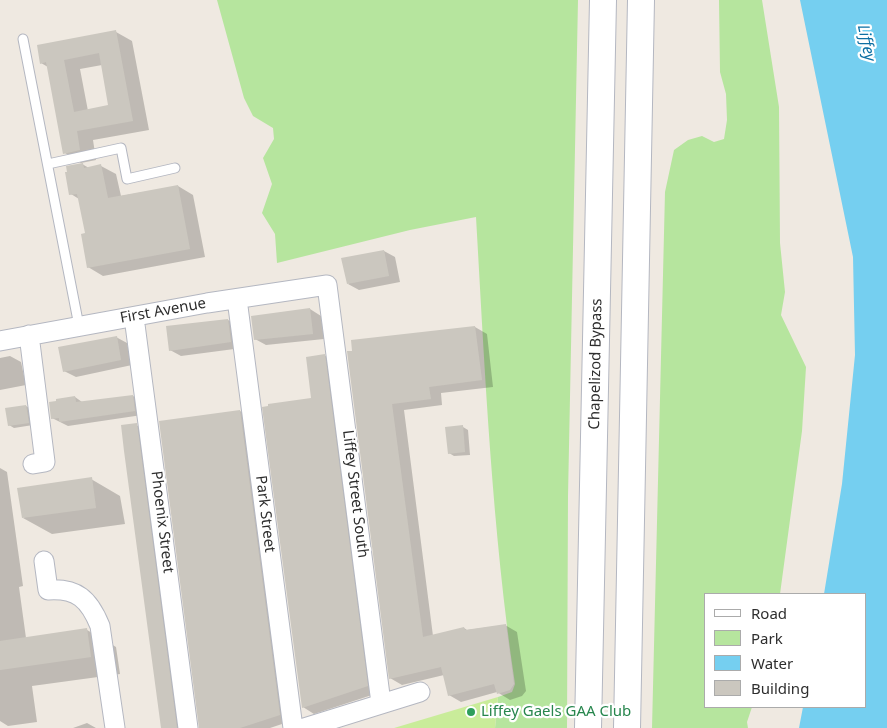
<!DOCTYPE html>
<html>
<head>
<meta charset="utf-8">
<style>
  body { margin:0 }
  #map { position:relative; width:887px; height:728px; overflow:hidden; background:#efe9e1; font-family:"Noto Sans",sans-serif }
  canvas { display:block }
  .legend { position:absolute; left:704px; top:593px; width:162px; height:115px; box-sizing:border-box; background:#fff; border:1px solid #ababab; margin:0; padding:6px 9px; list-style:none; font-size:15px; color:#2e2e2e }
  .legend li { display:flex; align-items:center; gap:10px; height:25px }
  .legend b { width:25px; border:1px solid #ababab }
</style>
</head>
<body>
<div id="map">
<canvas width="887" height="728"></canvas>
<ul class="legend">
<li><b style="height:6px;background:#fff"></b>Road</li>
<li><b style="height:14px;background:#b6e59e"></b>Park</li>
<li><b style="height:14px;background:#75cff0"></b>Water</li>
<li><b style="height:14px;background:#cbc7bf"></b>Building</li>
</ul>
</div>
<script>
const ctx = document.querySelector('canvas').getContext('2d');
ctx.lineJoin = 'round';
function fillPath(path, color) { ctx.fillStyle = color; ctx.fill(path, 'evenodd'); }
function strokePath(path, color, width, dash) { ctx.strokeStyle = color; ctx.lineWidth = width; ctx.lineCap = dash ? 'butt' : 'round'; ctx.setLineDash(dash || []); ctx.stroke(path); }
function write(font, color, halo, rows, align = 'center') {
  ctx.font = font + ' "Noto Sans",sans-serif'; ctx.lineWidth = 4.5; ctx.setLineDash([]); ctx.textBaseline = 'middle'; ctx.strokeStyle = halo; ctx.fillStyle = color; for (const [text, x, y, turn = 0] of rows) {
    ctx.save(); ctx.translate(x, y); ctx.rotate((+turn || 0) * Math.PI / 180); ctx.textAlign = isNaN(turn) ? turn : align; if (halo) ctx.strokeText(text, 0, 0); ctx.fillText(text, 0, 0); ctx.restore();
  }
}
const green = new Path2D(`
  M217,0h361l-10,496 -1,232h-72l3,-31 14,-5 3,-8c-23,-154 -30,-311 -39,-467l-66,13 -133,33 -2,-29 -13,-21 10,-29 -9,-26 11,-19 -1,-11 -20,-12 -9,-18z
  M719,0h43l17,107 1,136 5,49 -4,23 25,52 -4,64 -22,163h-74v113h46l-5,15 1,6h-96l13,-536 9,-42 14,-10 14,-4 12,6 10,-3 3,-19 -1,-26 -6,-22z`);
const pitch = new Path2D(`
  M498,697l-3,31h-101z`);
const water = new Path2D(`
  M800,0h87v728h-88l4,-21h63v-113h-42l18,-110 13,-129 -2,-98z`);
const shadow = new Path2D(`
  M116,32l16,9 17,89 -56,10 3,20 -15,3 -16,-10 -17,-86 -7,-4zM102,65l8,41 -22,5 -8,-42z
  M82,164l7,4 12,-2 15,8 5,22 57,-10 15,9 12,62 -102,19 -15,-9 -1,-33 -8,-35 -8,-5z
  M384,251l11,6 5,25 -41,8 -11,-6z
  M310,309l11,7 3,23 -58,6 -11,-6z
  M228,320l11,6 3,22 -61,8 -11,-6z
  M475,327l12,7 6,53 -52,6 1,12 -38,5 29,226 31,-8 3,2 38,-5 12,7 9,59 -4,5 -12,4 -13,-8 -36,10 -12,-7 -5,-20 -42,10 -12,-7 -42,-326z
  M116,337l11,6 5,22 -56,12 -12,-6z
  M324,355l11,7 43,331 -64,21 -11,-7z
  M10,356l11,6 5,23 -26,5v-32z
  M133,396l7,4 2,15 -74,11 -16,-8 23,-21 7,5z
  M26,406l5,3 2,16 -19,3 -5,-3 -3,-16z
  M240,411l11,7 40,303 -21,7h-70z
  M136,425l11,6 39,297h-24z
  M463,427l5,3 2,25 -16,1 -5,-3z
  M0,468l7,4 16,114 -4,1 7,51 61,-8 29,17 4,27 -88,12 5,36 -29,4 -8,-5z
  M91,479l29,17 5,28 -73,10 -29,-16z
  M87,723l9,5h-23z`);
const building = new Path2D(`
  M116,30l17,91 -56,10 3,19 -17,4 -17,-92 -6,2 -3,-19zM99,53l9,52 -34,7 -10,-52z
  M83,163l1,5 17,-4 7,34 70,-13 12,64 -103,19 -6,-34 4,-1 -8,-39 -8,1 -4,-23h2l-1,-6z
  M384,250l5,26 -42,8 -6,-26z
  M310,308l3,26 -59,6 -3,-24z
  M228,319l3,23 -62,9 -3,-25z
  M475,326l7,54 -53,7 2,12 -39,5 31,233 41,-10 1,3 41,-6 8,60 -4,6 -13,4 -3,-10 -46,12 -7,-29 -52,12 -42,-328h5l-1,-11z
  M117,336l4,24 -58,12 -5,-25z
  M325,354l43,332 -66,22 -40,-301 6,-1v-2l43,-6 -5,-41z
  M133,395l2,16 -76,11v-4l-8,1 -2,-17 7,-1v-2l19,-3 1,6z
  M26,405l3,18 -21,3 -3,-18z
  M240,410l40,305 -40,13h-41l-40,-307z
  M137,423l40,305h-16l-37,-277 -3,-26z
  M463,425l2,27 -17,2 -3,-27z
  M92,477l4,31 -74,10 -5,-30z
  M87,628l4,29 -91,13v-29z`);
const lane = new Path2D(`
  M23,39l56,287
  M48,164l73,-16 6,31 48,-11`);
const street = new Path2D(`
  M237,299l56,429
  M134,317l54,411
  M29,335l16,127 -12,2
  M0,341l207,-38 120,-18 54,418
  M44,561l4,29c29,-2 41,9 52,36l15,102
  M304,728l116,-36`);
const secondary = new Path2D(`
  M588,728l15,-728
  M627,728l14,-728`);
const markers = [
  [471,712,5,"#2e9e5b"]
];
const streetNames = [
  ["First Avenue",163,311,-10],
  ["Chapelizod Bypass",596,364,-89],
  ["Liffey Street South",355,494,83],
  ["Park Street",265,514,83],
  ["Phoenix Street",162,522,83]
];
const leisureNames = [
  ["Liffey Gaels GAA Club",481,712]
];
const waterNames = [
  ["Liffey",866,43,78]
];
fillPath(green, '#b6e59e');
fillPath(pitch, '#c9ec9a');
fillPath(water, '#75cff0');
fillPath(shadow, '#0003');
fillPath(building, '#cbc7bf');
strokePath(lane, '#b4b7c1', 11);
strokePath(street, '#b4b7c1', 21);
strokePath(secondary, '#b4b7c1', 28);
strokePath(lane, '#fff', 9);
strokePath(street, '#fff', 19);
strokePath(secondary, '#fff', 26);
for (const [x, y, r, color] of markers) { const dot = new Path2D(); dot.arc(x, y, r, 0, 2 * Math.PI); ctx.fillStyle = color; ctx.fill(dot); strokePath(dot, '#fff', 2); }
write('15px', '#2e2e2e', '#fff', streetNames);
write('15px', '#27864d', '#fff', leisureNames, 'left');
write('italic 16px', '#0d6fa3', '#fff', waterNames);
</script>
</body>
</html>
